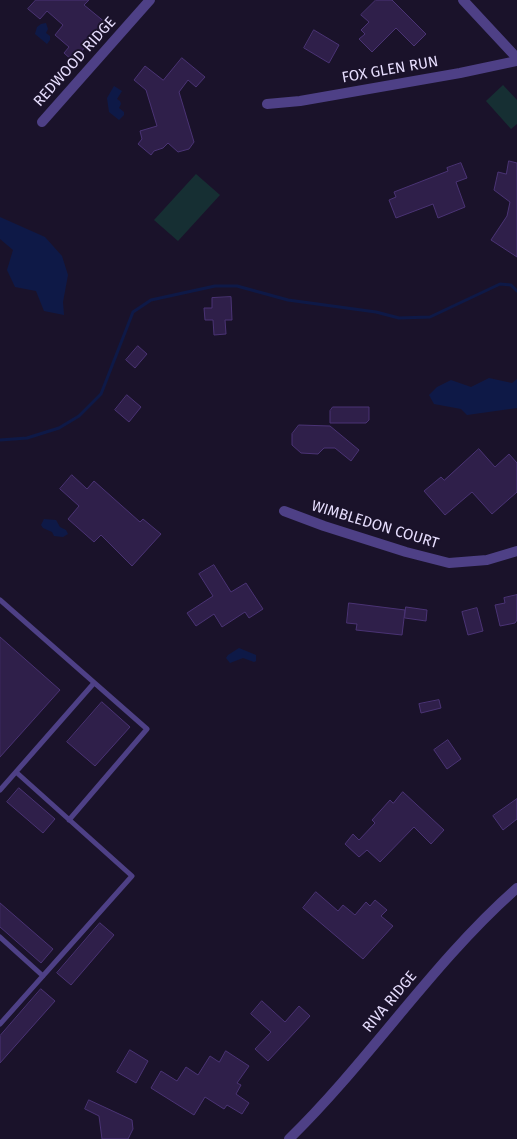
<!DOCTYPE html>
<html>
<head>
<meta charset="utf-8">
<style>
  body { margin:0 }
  canvas { display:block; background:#1a122a }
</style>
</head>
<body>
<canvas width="517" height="1139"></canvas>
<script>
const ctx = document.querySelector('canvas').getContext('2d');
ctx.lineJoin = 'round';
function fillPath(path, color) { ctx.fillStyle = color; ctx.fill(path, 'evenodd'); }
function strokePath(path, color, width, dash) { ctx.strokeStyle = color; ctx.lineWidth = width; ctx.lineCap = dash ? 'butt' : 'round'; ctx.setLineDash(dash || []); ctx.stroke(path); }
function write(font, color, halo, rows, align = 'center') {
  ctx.font = font + ' "Fira Sans",sans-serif'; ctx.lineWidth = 4; ctx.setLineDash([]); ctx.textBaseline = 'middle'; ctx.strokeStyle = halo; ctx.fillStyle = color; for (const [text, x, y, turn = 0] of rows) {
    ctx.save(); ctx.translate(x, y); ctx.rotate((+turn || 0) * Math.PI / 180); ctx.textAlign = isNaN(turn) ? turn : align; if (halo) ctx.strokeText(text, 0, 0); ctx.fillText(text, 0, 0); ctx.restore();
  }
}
const green = new Path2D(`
  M503,85l14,15v24l-6,5 -25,-28z
  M196,174l24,21 -42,46 -24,-21z`);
const water = new Path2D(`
  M46,23l2,6 -2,4 4,3v4l-3,4 -12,-10 2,-7 4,-3z
  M114,86l8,5 -5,8 3,2 1,3 -2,4 5,4v3l-5,5 -10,-8 -2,-14z
  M0,217l45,20 17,19 6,19 -5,27 1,13 -20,-4 -8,-20 -21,-4 -8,-17 6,-20 -13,-11z
  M489,378l23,5 5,-4v29l-50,7 -6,-6 -27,-5 -5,-9 8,-8 14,-7 20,7z
  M44,519l12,1 4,7 6,3 2,4 -5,3 -9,-1 -2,-4 -9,-4 -2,-3z
  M239,648l17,7v6l-2,1 -11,-4 -13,5 -4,-5 2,-3z`);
const stream = new Path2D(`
  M0,440l27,-2 32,-10 20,-12 22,-22 32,-82 18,-12 64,-14h22l51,14 88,12 23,6 31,-1 70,-33 11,1 6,6`);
const building = new Path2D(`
  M36,0h53l-5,5 22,18 -33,38 -9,-8 5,-6 -14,-12 8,-10 -16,-14 -7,8 -12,-10z
  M376,0h16l34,34 -12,12 -18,-18 -24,24 -13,-13 6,-5 -4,-4 8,-8 -8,-7z
  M314,30l25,15 -10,18 -25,-15z
  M182,58l23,19 -9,10 -8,-7 -9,12 15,50 -5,7 -11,3 -10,-9 -5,5 -9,3 -3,4 -13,-11 4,-5 -2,-8 17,-5 -11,-36 -12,-10 11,-14 18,14z
  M509,161l8,2v94l-26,-17 16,-24 3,-14 -16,-12 4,-18 8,2z
  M461,163l6,15 -11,4 9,25 -27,11 -5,-14 -37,14 -7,-18 7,-3 -2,-5 54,-21 -1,-3z
  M231,297l1,23h-7l1,14 -12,1 -1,-15h-8l-1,-12h8v-10z
  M138,346l9,8 -12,14 -9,-8z
  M127,395l14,12 -12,15 -14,-12z
  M333,407h36v13l-3,3h-36v-12z
  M299,425l31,1 29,24 -8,11 -16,-13h-11l-6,6 -17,-1 -9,-8v-11z
  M479,449l16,18 14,-13 8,9v29l-25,22 -20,-22 -27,23 -21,-24 17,-14 3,3z
  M72,475l15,14 7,-8 46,41 3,-3 18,15 -29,32 -31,-31 -7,7 -26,-23 11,-13 -19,-17z
  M214,565l17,27 15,-9 17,26 -14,9 -4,-6 -23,15 -8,-13 -18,12 -9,-13 26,-17 -14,-22z
  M517,595v25l-2,3 -15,3 -5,-21 10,-2 -1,-5z
  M349,603l56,7 -3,25 -46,-5 1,-6 -10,-1z
  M406,607l21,3 -1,11 -21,-3z
  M477,608l6,23 -15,4 -6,-23z
  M0,637l60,53 -60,67z
  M439,700l2,8 -20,5 -2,-9z
  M102,702l28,25 -35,39 -28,-24z
  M448,740l13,19 -14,10 -13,-19z
  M19,788l36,31 -12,14 -36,-31z
  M403,792l41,38 -13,14 -17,-17 -34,35 -13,-12 -8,7 -14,-13 8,-10 6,6 16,-17 -3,-3 18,-20 3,3z
  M517,799v20l-14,11 -10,-14z
  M316,892l22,19 5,-6 12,10 11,-13 4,4 5,-6 12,10 -6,6 12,10 -30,33 -60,-51z
  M0,903l53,46 -12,14 -41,-36z
  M100,923l14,12 -43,50 -14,-12z
  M41,989l14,12 -55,62v-27z
  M262,1001l23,21 14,-16 11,10 -42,45 -13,-12 16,-17 -20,-18z
  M130,1050l18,11 -12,22 -19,-11z
  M226,1051l23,15 -12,17 4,2 -5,9 13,9 -7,11 -15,-9 -3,4 -19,-12 -11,18 -43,-27 10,-17 16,10 9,-14 12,8 12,-19 9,6z
  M89,1100l43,20 1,9 -5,10h-26l-3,-23 -14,-7z`);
const lane = new Path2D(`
  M0,600l147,129 -78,91
  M0,790l94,-107
  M0,937l43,39
  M0,1024l132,-148 -116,-104`);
const street = new Path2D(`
  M463,0l54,58
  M267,104l33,-3 160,-28 57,-12
  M42,122l108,-122
  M284,511l40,15 82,26 43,11 38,-3 30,-9
  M289,1139c81,-79 143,-176 228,-251`);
const streetNames = [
  ["REDWOOD RIDGE",75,62,-48],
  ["FOX GLEN RUN",390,70,-10],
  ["WIMBLEDON COURT",375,525,17],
  ["RIVA RIDGE",390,1002,-50]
];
fillPath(green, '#162f33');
fillPath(water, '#0e1947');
strokePath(stream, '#0e1947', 3);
fillPath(building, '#2f1f4a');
strokePath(building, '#4a3374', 1);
strokePath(lane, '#4e4086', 5);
strokePath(street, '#4e4086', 10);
write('15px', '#e6ddfd', '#1a122a', streetNames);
</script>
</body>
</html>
